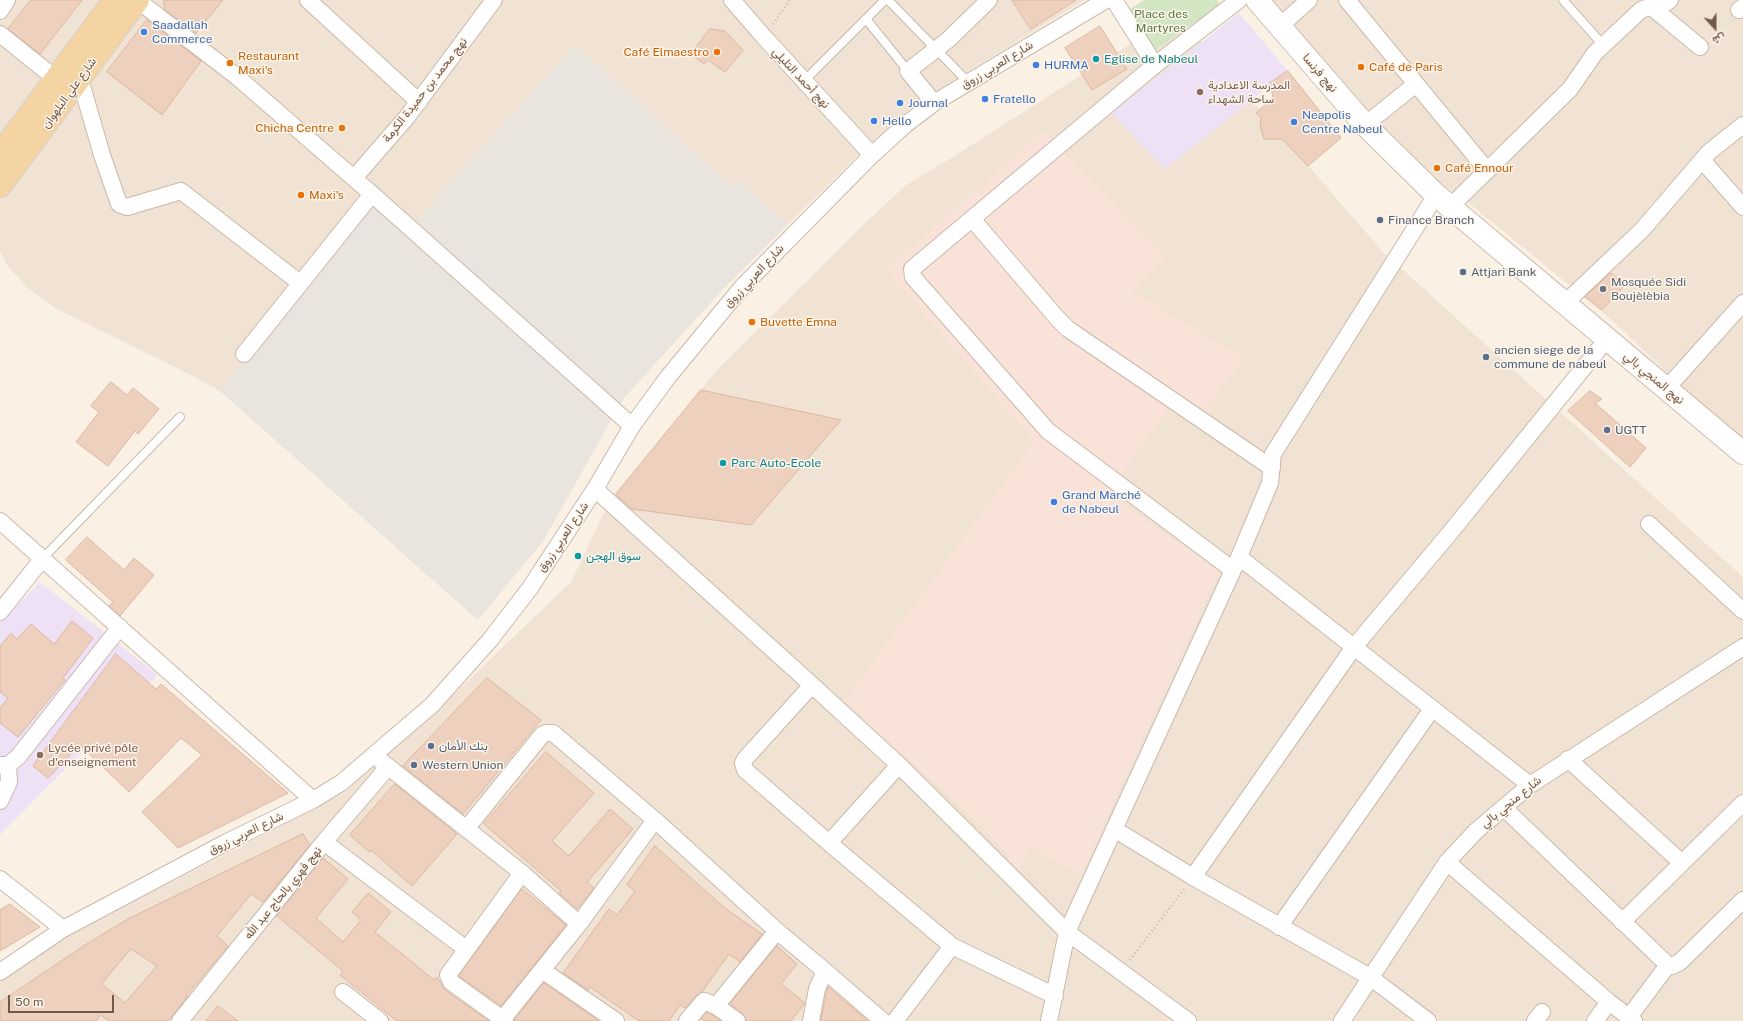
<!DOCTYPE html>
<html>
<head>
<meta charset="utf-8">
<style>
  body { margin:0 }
  #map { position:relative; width:1743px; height:1021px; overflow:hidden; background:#faf1e4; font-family:"Public Sans",Vazirmatn,sans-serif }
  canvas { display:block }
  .north { position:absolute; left:1695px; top:8px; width:40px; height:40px; -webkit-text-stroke:3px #fdf5ea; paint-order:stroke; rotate:159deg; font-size:11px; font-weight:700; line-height:16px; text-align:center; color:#70594c }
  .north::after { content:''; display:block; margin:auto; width:14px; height:18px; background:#70594c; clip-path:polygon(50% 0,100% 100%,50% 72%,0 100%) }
  .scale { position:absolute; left:8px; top:995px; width:106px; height:18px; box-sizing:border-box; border:2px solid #70594c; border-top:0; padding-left:5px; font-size:12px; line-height:14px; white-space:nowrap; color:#70594c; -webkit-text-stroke:3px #fdf5ea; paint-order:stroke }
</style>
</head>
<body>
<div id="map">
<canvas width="1743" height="1021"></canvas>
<div class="north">ش</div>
<div class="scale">50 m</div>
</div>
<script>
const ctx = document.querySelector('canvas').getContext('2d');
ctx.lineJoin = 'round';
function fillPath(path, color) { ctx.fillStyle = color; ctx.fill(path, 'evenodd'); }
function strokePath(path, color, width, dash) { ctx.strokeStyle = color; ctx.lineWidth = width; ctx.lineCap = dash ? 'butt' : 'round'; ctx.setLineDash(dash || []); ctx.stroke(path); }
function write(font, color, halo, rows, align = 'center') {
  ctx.font = font + ' "Public Sans",Vazirmatn,sans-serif'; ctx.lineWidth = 3; ctx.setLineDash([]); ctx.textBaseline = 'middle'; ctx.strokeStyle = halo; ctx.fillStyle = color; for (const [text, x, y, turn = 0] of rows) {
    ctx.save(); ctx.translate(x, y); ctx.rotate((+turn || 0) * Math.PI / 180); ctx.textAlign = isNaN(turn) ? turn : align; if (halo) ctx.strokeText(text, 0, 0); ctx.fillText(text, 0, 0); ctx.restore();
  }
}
const residential = new Path2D(`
  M0,0h1085l-170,104 -58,52 -135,134 -99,109 -80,142 -65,79 -258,-229 -23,-13 -142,-70 -26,-19 -20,-21 -9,-17z
  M1240,0h503v440l-34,-27 -97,-93 -147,-120 -46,-31z
  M1177,14l205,237 361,326v444h-1743v-40l50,-36 294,-152 115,-104 112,-107 40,-84 106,-128 144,-143 45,-42 50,-30z`);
const commercial = new Path2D(`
  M1043,131l123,126 -35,34 114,67 -52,67 -24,-17 -61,86 111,77 -139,305 -49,-29 -13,22 -34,-42 -140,-126 190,-260 -149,-171z`);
const industrial = new Path2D(`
  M575,45l156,141 11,-2 45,40 -65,66 -99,109 -80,142 -65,79 -258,-229 163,-198 33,28z`);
const education = new Path2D(`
  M1239,13l49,58 -123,98 -54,-56z
  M40,582l118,93 -158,160v-213z`);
const green = new Path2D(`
  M1144,0h73l3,5 -65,45 -27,-40z`);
const building = new Path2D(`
  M31,0h51l-42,54 -32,-25z
  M164,0h59l-27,33 -31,-23z
  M1012,0h64l-45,29z
  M147,20l54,41 -39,54 -55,-43z
  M1100,26l27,43 -35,21 -27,-42z
  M710,29l15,2 18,19 -18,22 -17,-12 -4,4 -13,-10z
  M1288,71l53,67 -33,28 -26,-27h-18l-4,-13 1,-9 -5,-4 17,-16 -3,-14z
  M1611,273l14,12 -23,25 -17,-13z
  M111,382l16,13 6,-7 26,21 -21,25 -3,-3 -27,35 -32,-24 23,-30 -8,-6z
  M701,390l140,30 -90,105 -119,-16 -16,-14z
  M1590,391l12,8 -7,4 51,45 -16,19 -62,-56z
  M87,537l37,33 10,-12 20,17 -34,41 -11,-10 4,-4 -47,-42z
  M72,621l21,17 -30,40 2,2 -47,57 -18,-14v-15l8,-10 -8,-6v-46l11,-13 6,6 14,-15 23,20z
  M116,654l40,35 5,-5 127,109 -110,55 -36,-36 60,-57 -21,-17 -52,54 -49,-47 -32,33 -15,-12z
  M487,678l54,42 -78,94 -60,-48z
  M546,752l48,41 -42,48 17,15 41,-47 23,20 -46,53 7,6 -17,21 -18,-16 2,-2 -77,-67z
  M395,784l62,50 -45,52 -41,-36 -2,2 -19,-17z
  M303,834l7,11 -47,57 -12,-8 -34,42 11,10 -42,50 1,1 -19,24h-60l-7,-6 -5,6h-96v-19l85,-57 43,-26zM131,949l26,17 -32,37 -23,-19z
  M655,846l71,63 36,25 -22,28 -11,-8 -27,38 -5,3 -12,13 -5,-3 -11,16h-30l-49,-34 -2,3 -25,-17 46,-64 8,6 18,-24 -8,-6z
  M323,858l25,21 -32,39 27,24 18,-22 -9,-8 16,-19 23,19 -16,20 59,48 3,-3 8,13 44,31h-92l-57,-46 3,-4 -66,-55z
  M522,889l44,36 -65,81 -42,-30z
  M10,904l30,23 -40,24v-41z
  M777,946l20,18 -16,20 24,19 -14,18h-45l-3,-7 -13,-10z
  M544,983l55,38h-85z
  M828,987l40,34h-47z
  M218,1006l20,15h-32z
  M707,1012l4,2 10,7h-17l-3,-2z`);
const path = new Path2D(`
  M773,24l17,-24
  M1130,960l55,-72`);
const lane = new Path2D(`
  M888,0l81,83
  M1563,0l40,45
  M866,19l42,52
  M804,81l81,-81
  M43,558l137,-141`);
const street = new Path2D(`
  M137,0l99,76 136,118 260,232
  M308,0l111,102
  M732,0l32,37 108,118
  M1114,0l41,65
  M1347,0l139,169
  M1654,9l46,38
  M1739,10l4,-3
  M0,11l7,-11
  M1280,26l29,-26
  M0,34l56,45
  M80,79l22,76 17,49 8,3 54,-16 119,92
  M934,103l-26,-32 40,-31 41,-40
  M1365,125l51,-41
  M1702,160l41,47
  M354,178l53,-61 87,-117
  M1450,207l120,-118 25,-36 46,-43 5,-2h12l12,-8
  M973,220l84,98 11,11 204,139
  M1564,304l78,-74 67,-78 34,-27
  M244,354l128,-160
  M1667,388l76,-85
  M595,489l217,196 87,80 168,167 121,89
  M0,521l313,279
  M1649,524l94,87
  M1239,557l291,228
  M1233,570l-185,-139 -135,-154 -1,-8 243,-204 84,-65
  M0,612l43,-54
  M812,685l-67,74 -2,4 2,7 84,73 123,103 103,50
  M1568,759l114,104
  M381,761l141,112 57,51
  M0,765h8l10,-8 102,-130
  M0,801l9,-19 -1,-17
  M1504,808l164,157 4,1 8,-4 63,-62
  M466,829l76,-94 4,-2h7l102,87 122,111 48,40 -8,18 -6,32
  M1114,829l79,48 177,100 58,44
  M324,842l142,107
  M829,843l70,-78
  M1447,862l162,140 25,19
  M1193,877l161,-230 95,-113 158,-195
  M0,879l63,50
  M1622,922l121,-119
  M1279,927l153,-218
  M542,970l74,51
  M825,971l58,50
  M0,972l63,-43 162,-86 88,-43 28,-17 91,-78 58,-65 40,-52 65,-99 37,-63 36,-49 75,-91 129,-131 33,-30 29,-22 172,-103
  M343,992l37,29
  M716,1006l61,-75
  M1629,1017l39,-52
  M180,1021l144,-179 64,-75
  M501,1021l78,-97 76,-104
  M505,1021l-54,-39 -3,-7 74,-102
  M687,1021l17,-20 12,5 21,15
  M895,1021l57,-75
  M1049,1021l18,-89 172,-375 31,-74 3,-29 163,-259
  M1342,1021l105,-159 29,-31 54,-46 213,-138
  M1535,1021l7,-9
  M1595,1021l14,-19`);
const secondary = new Path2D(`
  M1257,0l108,125 71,70 307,258`);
const primary = new Path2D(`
  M0,154l114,-154
  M0,186l138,-186`);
const markers = [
  [144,32,4,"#3f7fe0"],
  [717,52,4,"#e8710a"],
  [1096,59,4,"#0f9aa8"],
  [230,63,4,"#e8710a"],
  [1036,65,4,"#3f7fe0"],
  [1361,67,4,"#e8710a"],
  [1200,92,4,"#8d6e63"],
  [985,99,4,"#3f7fe0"],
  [900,103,4,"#3f7fe0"],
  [874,121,4,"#3f7fe0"],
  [1294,122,4,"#3f7fe0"],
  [342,128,4,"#e8710a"],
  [1437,168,4,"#e8710a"],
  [301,195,4,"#e8710a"],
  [1380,220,4,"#5c6f8a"],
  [1463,272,4,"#5c6f8a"],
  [1603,289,4,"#6b7280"],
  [752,322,4,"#e8710a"],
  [1486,357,4,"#5c6f8a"],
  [1607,430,4,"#5c6f8a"],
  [723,463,4,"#0f9aa8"],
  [1054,502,4,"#3f7fe0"],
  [578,556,4,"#0f9aa8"],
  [431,746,4,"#5c6f8a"],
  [40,755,4,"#8d6e63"],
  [414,765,4,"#5c6f8a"]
];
const parkNames = [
  ["Place des",1161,14],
  ["Martyres",1161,28]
];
const shopNames = [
  ["Saadallah",152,25],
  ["Commerce",152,39],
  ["HURMA",1044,65],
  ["Fratello",993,99],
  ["Journal",908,103],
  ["Neapolis",1302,115],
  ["Centre Nabeul",1302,129],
  ["Hello",882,121],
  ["Grand Marché",1062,495],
  ["de Nabeul",1062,509]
];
const foodNames = [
  ["Café Elmaestro",709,52,"right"],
  ["Restaurant",238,56],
  ["Maxi's",238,70],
  ["Café de Paris",1369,67],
  ["Chicha Centre",334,128,"right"],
  ["Café Ennour",1445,168],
  ["Maxi's",309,195],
  ["Buvette Emna",760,322]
];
const cultureNames = [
  ["Eglise de Nabeul",1104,59],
  ["Parc Auto-Ecole",731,463],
  ["سوق الهجن",586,556]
];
const streetNames = [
  ["شارع العربي زروق",997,65,-31],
  ["نهج فرنسا",1320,73,49],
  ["نهج أحمد التليلي",801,78,47],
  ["نهج محمد بن حميدة الكرمة",425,90,-52],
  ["شارع علي البلهوان",69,93,-54],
  ["شارع العربي زروق",754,276,-47],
  ["نهج المنجي بالي",1654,378,40],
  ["شارع العربي زروق",563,537,-56],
  ["شارع منجي بالي",1511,802,-39],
  ["شارع العربي زروق",246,833,-26],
  ["نهج فهري بالحاج عبد الله",283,893,-51]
];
const educationNames = [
  ["المدرسة الاعدادية",1208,85],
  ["ساحة الشهداء",1208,99],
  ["Lycée privé pôle",48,748],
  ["d'enseignement",48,762]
];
const serviceNames = [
  ["Finance Branch",1388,220],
  ["Attjari Bank",1471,272],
  ["ancien siege de la",1494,350],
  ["commune de nabeul",1494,364],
  ["UGTT",1615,430],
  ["بنك الأمان",439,746],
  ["Western Union",422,765]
];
const worshipNames = [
  ["Mosquée Sidi",1611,282],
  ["Boujèlèbia",1611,296]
];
fillPath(residential, '#f1e3d3');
fillPath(commercial, '#f9e2d8');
fillPath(industrial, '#eae4de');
fillPath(education, '#eee1f6');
fillPath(green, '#d2e6c4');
fillPath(building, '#edd0be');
strokePath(building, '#deb7a0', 1);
strokePath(lane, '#cab9ab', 10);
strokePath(street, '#cab9ab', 18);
strokePath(secondary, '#cfbbac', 24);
strokePath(primary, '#d7d1cd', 24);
strokePath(path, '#d1b4a1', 2.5, [1, 3]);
strokePath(lane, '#fff', 8);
strokePath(street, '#fff', 16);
strokePath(secondary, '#fff', 22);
strokePath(primary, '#f3d4a2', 22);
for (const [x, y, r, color] of markers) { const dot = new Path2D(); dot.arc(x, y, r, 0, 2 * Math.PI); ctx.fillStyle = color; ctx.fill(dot); strokePath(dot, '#fdf5ea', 1.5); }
write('12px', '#577a48', '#fdf5ea', parkNames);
write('12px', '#366cbe', '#fdf5ea', shopNames, 'left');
write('12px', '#c56008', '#fdf5ea', foodNames, 'left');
write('12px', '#0d838f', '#fdf5ea', cultureNames, 'left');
write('12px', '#70594c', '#fdf5ea', streetNames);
write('12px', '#785e54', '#fdf5ea', educationNames, 'left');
write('12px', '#4e5e75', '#fdf5ea', serviceNames, 'left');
write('12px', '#5b616d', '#fdf5ea', worshipNames, 'left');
</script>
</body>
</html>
